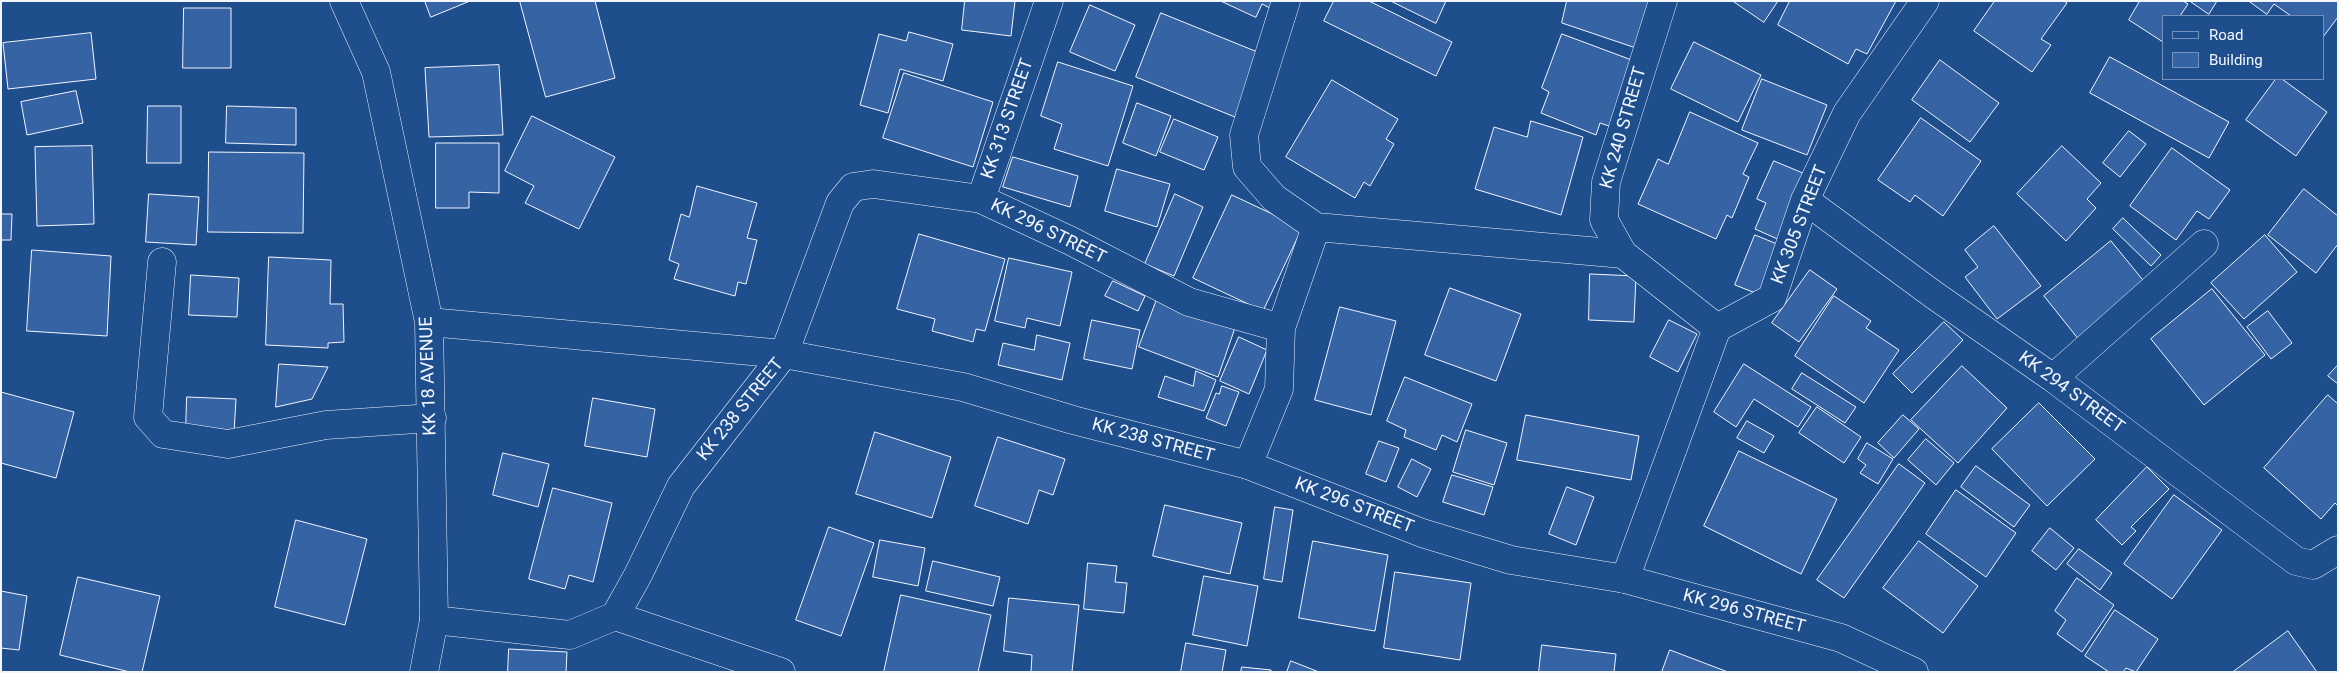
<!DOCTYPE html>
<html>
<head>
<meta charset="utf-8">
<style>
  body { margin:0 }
  #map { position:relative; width:2339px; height:673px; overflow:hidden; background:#1f4e8c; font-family:Roboto,sans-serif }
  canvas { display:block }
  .frame { position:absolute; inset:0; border:2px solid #f2f6ff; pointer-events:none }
  .legend { position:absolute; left:2162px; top:15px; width:162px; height:65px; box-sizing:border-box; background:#1f4e8c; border:1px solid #7391ba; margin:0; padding:6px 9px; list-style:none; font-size:15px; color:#f2f6ff }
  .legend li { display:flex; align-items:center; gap:10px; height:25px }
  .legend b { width:25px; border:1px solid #7391ba }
</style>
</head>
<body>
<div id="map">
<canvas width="2339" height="673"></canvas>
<div class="frame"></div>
<ul class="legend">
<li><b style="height:6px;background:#1f4e8c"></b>Road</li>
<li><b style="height:14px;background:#3563a3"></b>Building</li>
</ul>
</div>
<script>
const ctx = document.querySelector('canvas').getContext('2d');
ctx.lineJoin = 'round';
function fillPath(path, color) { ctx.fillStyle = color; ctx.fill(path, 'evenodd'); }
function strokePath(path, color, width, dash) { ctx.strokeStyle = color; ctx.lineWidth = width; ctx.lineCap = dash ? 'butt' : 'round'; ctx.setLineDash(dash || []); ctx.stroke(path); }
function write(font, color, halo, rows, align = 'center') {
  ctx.font = font + ' Roboto,sans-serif'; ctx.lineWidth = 4; ctx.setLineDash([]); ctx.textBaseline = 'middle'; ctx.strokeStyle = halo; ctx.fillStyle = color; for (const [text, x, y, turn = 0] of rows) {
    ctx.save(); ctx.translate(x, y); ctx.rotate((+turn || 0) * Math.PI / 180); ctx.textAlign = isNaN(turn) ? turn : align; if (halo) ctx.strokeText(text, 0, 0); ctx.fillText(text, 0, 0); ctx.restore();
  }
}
const building = new Path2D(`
  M425,1h45l-39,16z
  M520,1h75l20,77 -69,19z
  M965,1h50l-4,35 -49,-6z
  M1221,1h52l-3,7 -8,-4 -6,13z
  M1334,1h35l83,41 -16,34 -112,-55z
  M1391,1h55l-10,22z
  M1567,1h87l-15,48 -77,-26z
  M1733,1h45l-14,21z
  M1790,1h106l-29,53 -11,-5 -8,15 -70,-39z
  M1995,1h69l3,2 -26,36 10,6 -19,27 -58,-41z
  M2140,1h43l5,3 -8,12h-17v26l-34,-22z
  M2190,1h27l-8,13z
  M2249,1h89v16l-15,20v-21h-32l-17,-12 -7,10z
  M1090,5l45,20 -20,46 -45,-19z
  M184,8h47v60h-48z
  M1161,13l99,40 -25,64 -99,-40z
  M909,32l44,12 -10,37 -43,-12 -12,44 -28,-8 19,-71 27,7z
  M91,33l5,46 -88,10 -5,-46z
  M1562,34l75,28 -25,65 -12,-4 -4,12 -55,-22 8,-21 -7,-4z
  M1694,42l67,33 -23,47 -67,-33z
  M2110,57l119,65 -20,36 -119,-65z
  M1940,60l59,43 -29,39 -58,-42z
  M1058,62l75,24 -25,80 -54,-17 8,-25 -21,-8z
  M499,65l4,70 -74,2 -4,-69z
  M904,73l89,29 -20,65 -90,-29z
  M1762,79l65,26 -20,50 -65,-25z
  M2276,79h6l45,33 -31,44 -50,-36z
  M1332,80l66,39 -12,20 8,5 -24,42 -6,-4 -9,16 -69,-41z
  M76,91l7,32 -56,12 -6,-33z
  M1137,103l34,13 -15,40 -33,-13z
  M148,106h33v57h-34z
  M227,106l69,2v37l-70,-2z
  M1690,112l68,31 -15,31 6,3 -17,41 -5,-3 -11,24 -78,-35 20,-45 10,5z
  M532,116l83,41 -36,72 -54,-26 9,-17 -29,-15z
  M1921,118l60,43 -38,55 -28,-21 -5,7 -32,-22z
  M1174,119l44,18 -14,33 -44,-18z
  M1531,121l52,16 -22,78 -86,-26 19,-62 33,10z
  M2129,131l17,13 -26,33 -17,-14z
  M436,143h63v50l-30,-1v16h-33z
  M92,146l2,78 -57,2 -2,-79z
  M2062,146l39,37 -14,16 9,9 -30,33 -49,-47z
  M2172,148l58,42 -21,29 -12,-8 -21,29 -46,-34z
  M209,152l95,1 -1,80 -95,-1z
  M1013,157l65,19 -8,31 -67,-20z
  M1774,161l36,15 -28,65 -27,-12 11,-26 -9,-4z
  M1117,169l53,15 -13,43 -52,-16z
  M697,186l60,17 -10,35 10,2 -11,44 -8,-2 -3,14 -61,-17 5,-15 -10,-4 12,-46 8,3z
  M2304,189l34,27v28l-22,29 -48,-38z
  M149,194l50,3 -3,48 -50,-3z
  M1175,194l28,13 -29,69 -29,-12z
  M1232,195l70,33 -39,83 -70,-33z
  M1,214h11l-1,26h-10z
  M2123,218l38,37 -10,11 -38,-37z
  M1994,226l47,60 -44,33 -32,-42 13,-10 -13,-17z
  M919,234l86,25 -20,72 -9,-2 -3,13 -41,-11 3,-12 -38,-10z
  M1755,235l27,11 -19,50 -28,-11z
  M2265,235l32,37 -53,47 -33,-36z
  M2111,241l36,44 -67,56 -36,-45z
  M32,250l79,6 -4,80 -80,-5z
  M269,257l62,3 -1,44h13l1,38 -16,1v5l-62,-3z
  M1009,258l63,14 -12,54 -33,-8 -2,10 -30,-7z
  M1810,270l27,19 -38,53 -27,-19z
  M1590,274l46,2 -2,46 -45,-2z
  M191,275l48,3 -2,39 -48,-2z
  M1113,281l32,15 -7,15 -33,-15z
  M1450,288l71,26 -25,67 -71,-26z
  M2212,289l53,66 -61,50 -53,-66z
  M1159,294l78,28 -19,55 -79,-30z
  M1834,296l37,25 -5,7 33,22 -35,53 -69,-47z
  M1340,307l56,14 -25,94 -56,-15z
  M2268,311l24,32 -21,16 -24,-32z
  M1092,320l48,10 -8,39 -48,-10z
  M1669,320l28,14 -19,38 -28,-15z
  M1944,322l19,18 -51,53 -19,-19z
  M1037,335l33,8 -8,37 -64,-15 5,-22 31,7z
  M1239,337l28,13 -18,44 -29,-13z
  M279,364l49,3 -16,32 -36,8z
  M1744,364l67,43 -13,20 -44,-28 -18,28 -22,-15z
  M2338,365v19l-10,-8z
  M1962,366l45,42 -49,55 -47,-43z
  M1196,371l20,9 -12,31 -46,-14 7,-21 28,10z
  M1802,373l54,34 -11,16 -53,-34z
  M1405,377l67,27 -15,38 -15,-7 -6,15 -32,-13 2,-7 -19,-9z
  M1222,386l17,6 -13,34 -20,-8 10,-25 3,1z
  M1,392l73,20 -18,66 -55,-15z
  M2328,395l10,9v102l-3,-3 -14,16 -57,-51z
  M187,397l49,2 -2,34 -48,-2z
  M593,398l62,11 -8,48 -62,-11z
  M2039,403l56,56 -48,47 -55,-57z
  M1817,407l44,30 -17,26 -45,-30z
  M1526,415l113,21 -8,44 -114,-20z
  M1903,415l16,14 -25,29 -16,-15z
  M1747,421l27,15 -10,17 -27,-15z
  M1466,430l41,13 -13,42 -41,-13z
  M875,432l76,25 -19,61 -76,-24z
  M998,437l67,22 -12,36 -14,-5 -11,34 -53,-18z
  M1926,439l28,24 -18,22 -28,-25z
  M1379,441l20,7 -13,34 -20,-8z
  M1867,443l26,16 -15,25 -18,-11 6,-8 -8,-6z
  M1739,451l98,48 -36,75 -97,-48z
  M503,453l46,11 -11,43 -45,-12z
  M1412,459l19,10 -14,28 -19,-10z
  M1899,464l26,19 -81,115 -27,-18z
  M1976,466l54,39 -16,22 -53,-40z
  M2147,467l22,22 -38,38 5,4 -14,14 -26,-25z
  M1452,475l41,12 -9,28 -41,-13z
  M1567,487l27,10 -18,48 -27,-11z
  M553,488l59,15 -19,79 -24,-7 -4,14 -36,-10z
  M1956,490l60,43 -30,44 -60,-43z
  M2174,495l48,35 -50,69 -48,-35z
  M1165,505l77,18 -12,51 -77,-18z
  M1275,507l18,3 -11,72 -18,-3z
  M296,520l71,19 -22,86 -70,-18z
  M829,527l45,16 -33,93 -45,-16z
  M2050,528l24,20 -18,22 -24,-19z
  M880,540l45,8 -7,38 -45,-9z
  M1313,541l75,14 -13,76 -76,-13z
  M1919,541l59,45 -35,47 -60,-45z
  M2079,549l33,24 -12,17 -33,-26z
  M933,561l67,16 -7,29 -67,-15z
  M1088,563l29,3 -2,16 12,1 -3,30 -40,-4z
  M1395,572l76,11 -11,77 -76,-12z
  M1204,576l54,10 -11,60 -54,-11z
  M78,577l82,19 -18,76h-12l-70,-17z
  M2077,578l37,27 -32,47 -25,-18 9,-14 -11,-9z
  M1,591l26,5 -8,54 -18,-2z
  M901,595l90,20 -13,57h-94z
  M1009,598l70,7 -7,67h-41l1,-17 -28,-4z
  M2115,610l43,29 -22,33 -10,-4 -3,4h-14l-24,-16z
  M2288,631l29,41h-84z
  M1186,643l40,7 -4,22h-41z
  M1542,645l74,9 -2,18h-75z
  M509,649l58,3 -1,20h-58z
  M1670,650l58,22h-66z
  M1291,661l28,11h-32z
  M1242,667l29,3v2h-30z`);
const minor = new Path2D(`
  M1286,1l-42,134 3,32 27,31 42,29 307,27
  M1663,1l-57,181 -2,38 19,34 94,74
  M981,199l90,42 118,61 92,26 -2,61 -31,76
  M1805,200l129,95 119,83 243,183 17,4 25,-15
  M162,262l-14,155 15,17 65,10 98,-19 106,-7
  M1281,328l35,-101
  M2053,378l151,-134
  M1625,579l92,-251 55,-30 33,-98 42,-87 78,-112
  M615,616l166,56
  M434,620l136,15 45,-19 23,-41 43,-89 103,-132 56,-151 13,-16 20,-3 108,15 68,-198`);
const major = new Path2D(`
  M344,1l32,71 53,250 5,298 -10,52
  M429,322l355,32 179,33 110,33 175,45 174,68 89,27 114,19 216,59 73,34`);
const streetNames = [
  ["KK 313 STREET",1008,119,-71],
  ["KK 240 STREET",1624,128,-74],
  ["KK 305 STREET",1800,225,-69],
  ["KK 296 STREET",1048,232,26],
  ["KK 18 AVENUE",429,376,-92],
  ["KK 294 STREET",2071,393,36],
  ["KK 238 STREET",741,410,-51],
  ["KK 238 STREET",1153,441,15],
  ["KK 296 STREET",1354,506,21],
  ["KK 296 STREET",1744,612,15]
];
fillPath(building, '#3563a3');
strokePath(building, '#f2f6ff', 1);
strokePath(minor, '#f2f6ff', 29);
strokePath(major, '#f2f6ff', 29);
strokePath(minor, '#1f4e8c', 28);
strokePath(major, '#1f4e8c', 28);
write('18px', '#f2f6ff', '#1f4e8c', streetNames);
</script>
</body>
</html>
